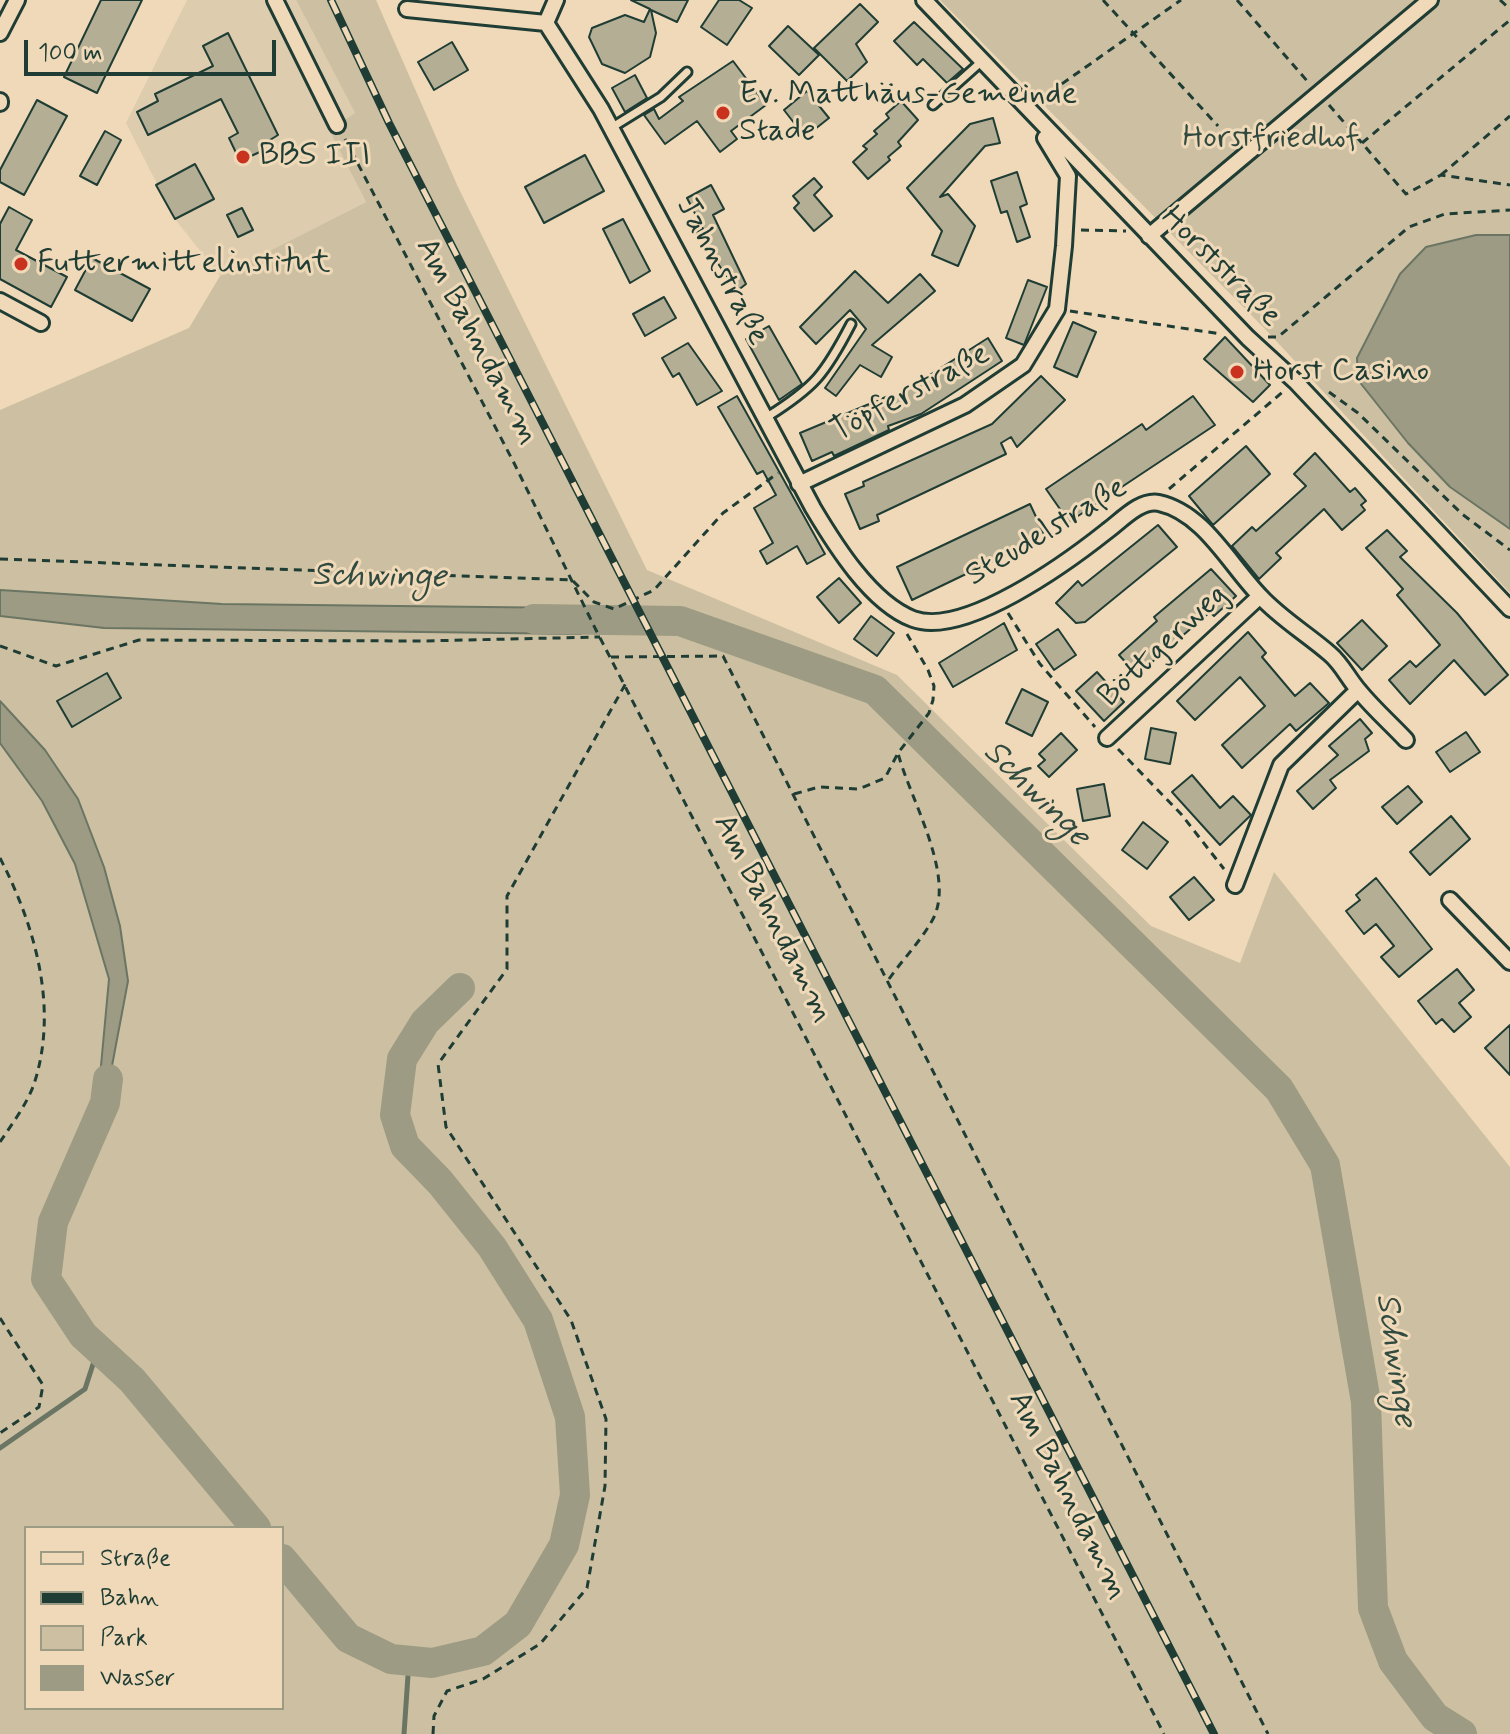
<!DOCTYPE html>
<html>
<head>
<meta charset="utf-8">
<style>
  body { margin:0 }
  #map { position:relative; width:1510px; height:1734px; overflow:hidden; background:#efd9b8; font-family:Mynerve,sans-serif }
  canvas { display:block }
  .legend { position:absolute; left:24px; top:1526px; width:260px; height:184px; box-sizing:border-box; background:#efd9b8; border:2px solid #9c9b83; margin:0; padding:10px 14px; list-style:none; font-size:24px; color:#1f3d34 }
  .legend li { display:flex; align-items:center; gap:16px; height:40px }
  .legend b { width:40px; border:2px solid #9c9b83 }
  .scale { position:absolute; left:24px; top:40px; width:252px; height:36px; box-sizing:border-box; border:4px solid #1f3d34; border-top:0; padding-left:10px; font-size:24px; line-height:28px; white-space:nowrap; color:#1f3d34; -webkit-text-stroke:6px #efd9b8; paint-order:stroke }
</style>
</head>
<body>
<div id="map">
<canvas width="1510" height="1734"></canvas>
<ul class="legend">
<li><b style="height:10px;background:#efd9b8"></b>Straße</li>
<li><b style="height:10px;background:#1f3d34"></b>Bahn</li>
<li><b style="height:22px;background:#cdc0a2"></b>Park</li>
<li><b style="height:22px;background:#9d9b83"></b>Wasser</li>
</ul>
<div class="scale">100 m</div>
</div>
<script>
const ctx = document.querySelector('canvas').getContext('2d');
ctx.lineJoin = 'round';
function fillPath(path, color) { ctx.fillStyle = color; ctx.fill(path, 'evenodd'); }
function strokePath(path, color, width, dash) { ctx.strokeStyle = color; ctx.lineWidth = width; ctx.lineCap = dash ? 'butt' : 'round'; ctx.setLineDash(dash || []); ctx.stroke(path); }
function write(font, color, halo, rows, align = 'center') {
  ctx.font = font + ' Mynerve,sans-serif'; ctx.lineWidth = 6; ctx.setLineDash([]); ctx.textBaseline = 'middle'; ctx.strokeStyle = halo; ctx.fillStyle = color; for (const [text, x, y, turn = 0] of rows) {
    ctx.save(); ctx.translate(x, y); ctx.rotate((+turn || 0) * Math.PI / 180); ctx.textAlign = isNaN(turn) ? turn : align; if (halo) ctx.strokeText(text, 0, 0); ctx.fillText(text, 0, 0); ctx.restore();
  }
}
const built = new Path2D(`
  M187,0h109l59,113 -26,17 37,72 -146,74 -45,-57 -49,-96z`);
const green = new Path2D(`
  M296,0h80l82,187 189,383 250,105 254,251 89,37 34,-91 236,295v567h-1510v-991l42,58 33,63 34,115 -11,119 -38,108 45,-103 23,-122 -8,-55 -16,-59 -26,-68 -33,-49 -45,-49v-85l104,12 476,5 -6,-14 1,-10 -353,-5 -222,-14v-180l189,-82 31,-52 146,-74 -37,-72 26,-17zM26,1528h256v180h-256z
  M940,0h570v235h-34l-76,39 -43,84 1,22 50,63 42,44 60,42v64l-244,-263z`);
const water = new Path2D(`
  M1476,235h34v294l-60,-42 -42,-44 -50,-63 -1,-22 43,-84 26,-27z
  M0,590l222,14 353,4 -1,11 7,15 -477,-6 -104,-12z
  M0,701l45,49 33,49 26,68 16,59 8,55 -23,122 -52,119 45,-124 11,-119 -34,-115 -33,-63 -42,-58z`);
const stream = new Path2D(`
  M0,1448l85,-59 13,-40
  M404,1734l5,-73`);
const river = new Path2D(`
  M534,619l146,2 195,69 404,399 46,76 41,237 7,206 20,53 42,56 27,17
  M108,1079l-3,24 -52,119 -7,57 37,56 49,45 124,148
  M282,1559l66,79 43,21 41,4 51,-12 35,-27 46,-79 11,-50 -5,-78 -32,-97 -46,-73 -52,-65 -35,-36 -10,-31 7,-56 23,-37 35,-34`);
const building = new Path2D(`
  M101,0h41l-45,93 -33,-16z
  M631,0h57l-11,22 -26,-12 5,23 -6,24 -25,16 -23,-9 -13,-27 3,-9 33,-13 19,7 6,-13z
  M719,0h20l13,8 -25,37 -26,-18z
  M860,4l18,18 -22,22 11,18 -20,19 -33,-33z
  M914,22l49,47 -16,14 -24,-24 -6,6 -23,-24z
  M788,26l31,29 -20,20 -30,-29z
  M228,33l50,102 -8,5 3,6 -33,15 -11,-23 9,-5 -17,-34 -73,36 -11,-23 21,-11 -3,-7 58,-28 -10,-20z
  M452,42l16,28 -34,20 -16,-28z
  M733,61l33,44 -35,26 6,8 -17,13 -23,-31 -32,23 -21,-29 10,-6 5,10 24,-18 -4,-4z
  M635,75l12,23 -22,14 -13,-24z
  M807,91l22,27 -24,19 -21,-27z
  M37,100l30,16 -43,79 -24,-13v-12z
  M901,101l17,19 -20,22 3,4 -13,11 2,3 -22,19 -15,-17 14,-13 -4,-3 14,-12 -3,-3 15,-13 -3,-4z
  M993,118l7,25 -15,3 -45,51 8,-3 27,32 -17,40 -26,-11 10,-24 -35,-43 63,-64z
  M105,131l16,9 -24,45 -17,-9z
  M585,155l19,36 -60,32 -19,-36z
  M195,164l19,35 -39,20 -19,-34z
  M1017,172l10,32 -7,3 10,30 -13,5 -10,-31 -6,2 -10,-32z
  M814,178l8,9 -8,8 18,21 -18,15 -20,-23 5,-5 -6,-7z
  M711,185l13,24 -11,6 33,69 -9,7 -41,-59 7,-3 -16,-31z
  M9,207l23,13 -16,30 51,27 -16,30 -51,-28v-55z
  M242,208l11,22 -15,7 -11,-22z
  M623,219l27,52 -20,12 -27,-54z
  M92,258l58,31 -18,32 -57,-31z
  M855,271l33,32 32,-29 15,17 -63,54 20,12 -11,20 -21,-12 -24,31 -11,-8 41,-59 -16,-19 -34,34 -16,-17z
  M1028,280l19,7 -23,58 -18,-7z
  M664,297l12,21 -31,18 -12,-22z
  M1073,322l23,10 -19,45 -23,-10z
  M769,326l33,58 -23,16 -33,-61z
  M1225,337l45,48 -17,17 -49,-43z
  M988,338l14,23 -81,53 -33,12 1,4 -55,26 -2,-4 -20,9 -12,-28 93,-39 2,3z
  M688,343l34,48 -25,14 -18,-32 -6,4 -11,-19z
  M1041,376l24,24 -48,47 -6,-10 -10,6 5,11 -129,61 2,6 -19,8 -15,-35 19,-8 -1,-4 129,-58z
  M737,396l88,158 -18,10 -10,-18 -30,18 -7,-13 13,-8 -19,-35 22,-13 -13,-24 -6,3 -39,-67z
  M1193,396l22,29 -146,97 -23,-33 96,-65 4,6z
  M1246,446l24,28 -57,51 -24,-29z
  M1315,453l35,39 5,-4 11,13 -5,4 4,5 -23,20 -18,-21 -48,44 5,5 -22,21 -27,-33 20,-19 4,4 50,-45 -12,-12z
  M1030,504l15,32 -133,64 -15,-33z
  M1158,525l19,22 -92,75 -9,1 -20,-20 22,-22 4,5z
  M1387,530l20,21 -7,6 57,56 51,62 -23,20 -31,-35 -44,44 -21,-24 21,-19 6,6 24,-22 -43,-50 6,-6 -37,-41z
  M1211,569l25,27 -22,20 -4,-4 -73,63 -18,-20 38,-34 -3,-4z
  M839,578l22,25 -22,20 -22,-26z
  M871,616l23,17 -17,23 -23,-17z
  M1362,620l25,26 -25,24 -25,-27z
  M1004,623l13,27 -64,37 -14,-24z
  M1058,629l18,26 -22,15 -18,-26z
  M1248,632l18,21 -4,4 33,39 15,-13 19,20 -33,28 -6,-7 -48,44 -20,-23 43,-39 -25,-29 -45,43 -18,-19z
  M1097,672l27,30 -20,19 -28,-30z
  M107,673l14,25 -49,29 -15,-26z
  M1022,689l26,13 -16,34 -26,-13z
  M1360,719l12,14 -7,6 4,12 -39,29 6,8 -23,21 -16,-18 41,-36 -9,-9z
  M1151,728l25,5 -6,31 -25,-5z
  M1466,732l14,20 -30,20 -14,-20z
  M1061,733l16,17 -28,27 -11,-11 7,-6 -6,-6z
  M1192,775l28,33 13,-12 18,19 -31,30 -48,-53z
  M1104,784l6,32 -27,5 -6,-32z
  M1408,786l14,16 -25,22 -15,-17z
  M1451,816l19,23 -40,36 -20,-23z
  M1143,822l25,20 -21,27 -25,-19z
  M1194,877l20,23 -25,20 -19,-23z
  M1376,878l56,71 -33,28 -18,-20 13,-11 -18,-22 -12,10 -18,-23 14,-11 -4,-5z
  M1457,969l17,21 -15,13 12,14 -17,15 -12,-13 -6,5 -18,-23z
  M1510,1025v50l-25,-27z`);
const path = new Path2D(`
  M1103,0l115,126
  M1237,0l71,82
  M1500,0l10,9
  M1039,100l142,-100
  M1329,105l77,89 35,-19 69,10
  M345,139l169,324 82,167 568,1104
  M1362,143l148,-123
  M1441,175l69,-59
  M1081,230l45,1
  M1070,311l151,23
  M1268,337h10l131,-110 36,-13 65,-4
  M1329,392l29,21 104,101 48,36
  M1169,489l116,-99
  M0,559l572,21 22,22 20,7 40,-19 69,-77 55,-40
  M1008,613l32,51 55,63
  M0,646l56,20 83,-26 282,1 179,-4
  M611,657l112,-1 545,1078
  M1118,749l63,65 43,55
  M794,794l25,-7 40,2 26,-11 13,-25 31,-40 4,-13 1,-14 -6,-16 -21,-36
  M0,858c35,68 59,150 34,226 -7,20 -22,40 -34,58
  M889,979c14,-20 32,-38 44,-60 23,-44 -24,-122 -35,-166
  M0,1318l43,67 -4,22 -39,26
  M433,1734l1,-18 13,-25 36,-12 57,-35 47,-56 18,-102 1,-67 -35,-99 -125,-193 -8,-63 69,-95v-73l119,-213`);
const service = new Path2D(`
  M933,105l48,-43
  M611,128l50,-31 26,-25
  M767,417c48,-30 58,-43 84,-93`);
const minor = new Path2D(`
  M275,0l62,125
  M924,0l324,338 47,43 215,228
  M407,9l139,14
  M546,23l55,86 212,399c22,37 58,95 100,111 51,19 155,-57 194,-88 14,-10 33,-32 52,-28 45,10 70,61 101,93 20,22 47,38 70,58 12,10 19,26 30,38 14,17 31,32 46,48
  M546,23l10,-23
  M0,33l17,-33
  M0,101v2
  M1149,236l281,-236
  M0,301l41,22
  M799,484l166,-79 58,-40 34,-56 7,-63 4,-70 -23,-38
  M1107,738l153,-142
  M1235,885l46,-120 77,-75
  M1450,900l60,62`);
const rail = new Path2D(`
  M331,0l58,123 825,1611`);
const markers = [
  [723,113,8,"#c8321e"],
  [243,157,8,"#c8321e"],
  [21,264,8,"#c8321e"],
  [1237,372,8,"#c8321e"]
];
const poiNames = [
  ["Ev. Matthäus-Gemeinde",739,95],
  ["Stade",739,132],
  ["BBS III",259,157],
  ["Futtermittelinstitut",37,264],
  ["Horst Casino",1253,372]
];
const parkNames = [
  ["Horstfriedhof",1271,139]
];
const streetNames = [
  ["Horststraße",1220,268,45],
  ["Jahnstraße",721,272,62],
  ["Am Bahndamm",476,342,62],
  ["Töpferstraße",911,394,-28],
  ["Steudelstraße",1047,533,-31],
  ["Böttgerweg",1164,647,-43],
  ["Am Bahndamm",772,919,63],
  ["Am Bahndamm",1067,1496,63]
];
const waterNames = [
  ["Schwinge",379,578,1],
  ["Schwinge",1035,795,45],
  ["Schwinge",1394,1360,82]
];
fillPath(built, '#ddccad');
fillPath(green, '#cdc0a2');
fillPath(water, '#9d9b83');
strokePath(water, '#6b7563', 2);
strokePath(stream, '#6b7563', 5);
strokePath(river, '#9d9b83', 30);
fillPath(building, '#b4ae94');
strokePath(building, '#1f3d34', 2);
strokePath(service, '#1f3d34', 13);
strokePath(minor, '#1f3d34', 20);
strokePath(path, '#1f3d34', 3, [8, 6]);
strokePath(service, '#efd9b8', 7);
strokePath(minor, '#efd9b8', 14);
strokePath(rail, '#1f3d34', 8);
strokePath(rail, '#efd9b8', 5, [15]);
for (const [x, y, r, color] of markers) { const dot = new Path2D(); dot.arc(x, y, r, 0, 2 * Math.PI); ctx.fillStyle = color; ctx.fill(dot); strokePath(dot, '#efd9b8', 3); }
write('32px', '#1f3d34', '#efd9b8', poiNames, 'left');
write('32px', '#304a3f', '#efd9b8', parkNames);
write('32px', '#1f3d34', '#efd9b8', streetNames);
write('italic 34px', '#324b40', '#efd9b8', waterNames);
</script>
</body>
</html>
